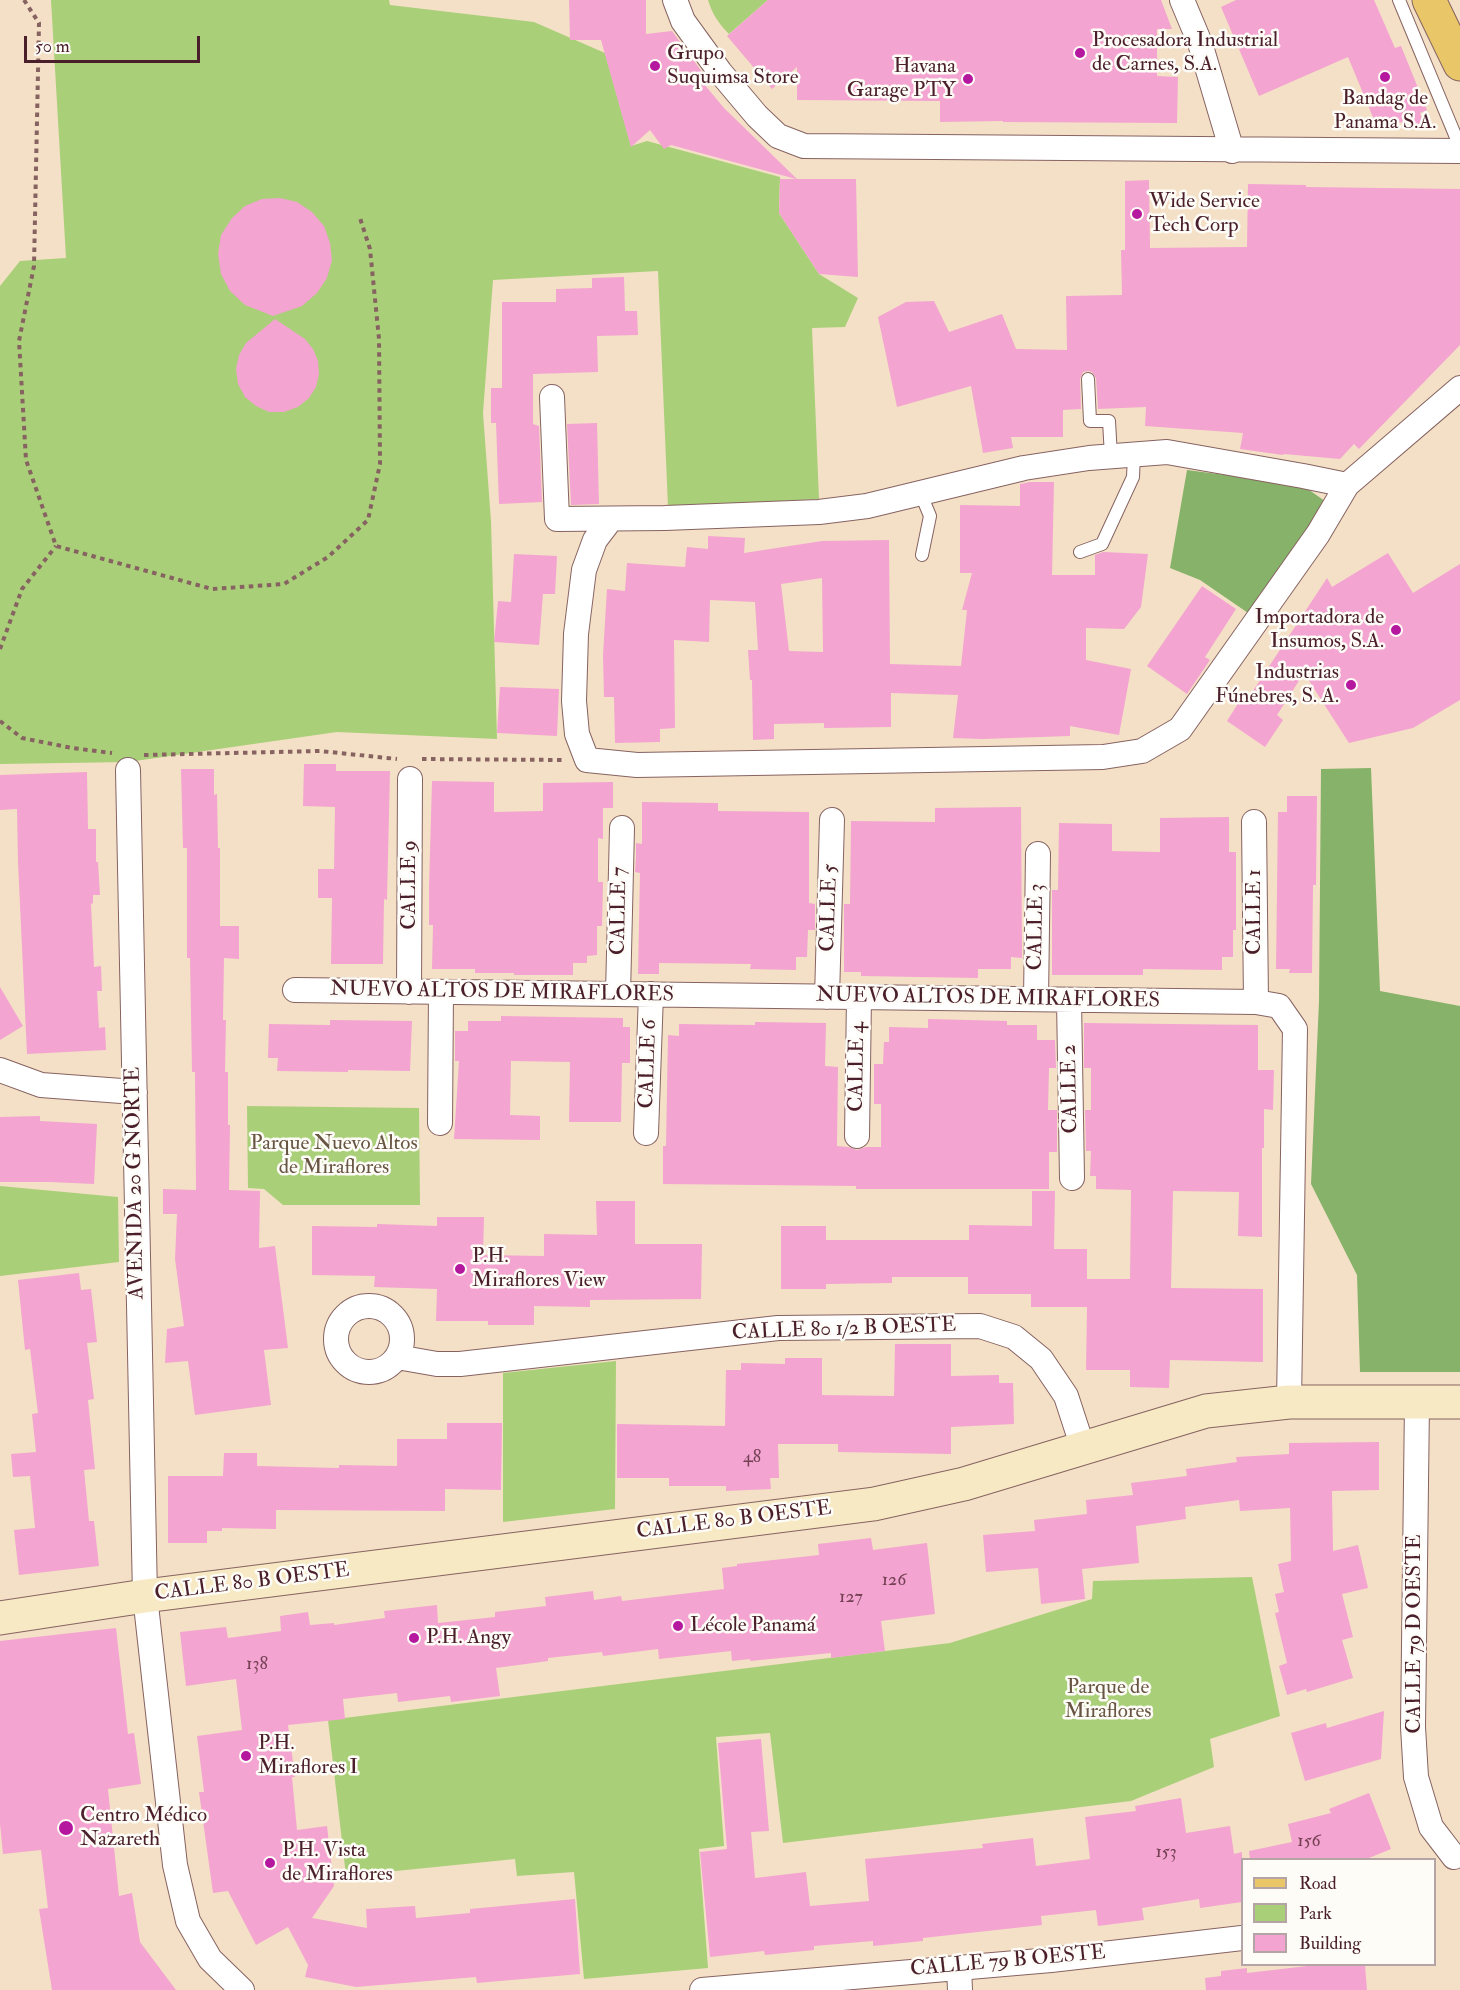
<!DOCTYPE html>
<html>
<head>
<meta charset="utf-8">
<style>
  body { margin:0 }
  #map { position:relative; width:1460px; height:1990px; overflow:hidden; background:#f4e0c6; font-family:"IM FELL Double Pica",serif }
  canvas { display:block }
  .legend { position:absolute; left:1241px; top:1858px; width:195px; height:108px; box-sizing:border-box; background:#fdfcf7; border:2px solid #b5a4a5; margin:0; padding:8px 10px; list-style:none; font-size:18px; color:#4a1f2b }
  .legend li { display:flex; align-items:center; gap:12px; height:30px }
  .legend b { width:30px; border:2px solid #b5a4a5 }
  .scale { position:absolute; left:24px; top:36px; width:176px; height:27px; box-sizing:border-box; border:3px solid #4a1f2b; border-top:0; padding-left:8px; font-size:18px; line-height:21px; white-space:nowrap; color:#4a1f2b; -webkit-text-stroke:4px #fdfcf7; paint-order:stroke }
</style>
</head>
<body>
<div id="map">
<canvas width="1460" height="1990"></canvas>
<ul class="legend">
<li><b style="height:8px;background:#e9c769"></b>Road</li>
<li><b style="height:16px;background:#aacf79"></b>Park</li>
<li><b style="height:16px;background:#f3a4d0"></b>Building</li>
</ul>
<div class="scale">50 m</div>
</div>
<script>
const ctx = document.querySelector('canvas').getContext('2d');
ctx.lineJoin = 'round';
function fillPath(path, color) { ctx.fillStyle = color; ctx.fill(path, 'evenodd'); }
function strokePath(path, color, width, dash) { ctx.strokeStyle = color; ctx.lineWidth = width; ctx.lineCap = dash ? 'butt' : 'round'; ctx.setLineDash(dash || []); ctx.stroke(path); }
function write(font, color, halo, rows, align = 'center') {
  ctx.font = font + ' "IM FELL Double Pica",serif'; ctx.lineWidth = 5; ctx.setLineDash([]); ctx.textBaseline = 'middle'; ctx.strokeStyle = halo; ctx.fillStyle = color; for (const [text, x, y, turn = 0] of rows) {
    ctx.save(); ctx.translate(x, y); ctx.rotate((+turn || 0) * Math.PI / 180); ctx.textAlign = isNaN(turn) ? turn : align; if (halo) ctx.strokeText(text, 0, 0); ctx.fillText(text, 0, 0); ctx.restore();
  }
}
const green = new Path2D(`
  M51,0h338l1,5 144,17 71,31 26,93 16,-5 133,36 -1,36 40,61 39,24 -13,29 -33,1 7,171 -151,8 -10,-236 -165,9 -10,133 8,108 6,218 -160,-7 -209,30 -128,2v-478l20,-25 46,-3z
  M708,0h60l-39,34c-10,-10 -17,-20 -21,-34z
  M247,1106l172,2 1,97h-137l-19,-16 -16,-1z
  M0,1186l118,11 1,65 -119,14z
  M616,1361l-1,148 -112,13v-149z
  M1252,1577l28,139 -70,23 4,28 -83,34 -348,42 -13,-110 -54,4 8,109 -25,3 9,119 -124,11 -10,-107 -57,4 -2,-17 -169,17 -18,-156 622,-77 142,-44 1,-18z`);
const forest = new Path2D(`
  M1187,470l115,15 30,21 -81,109 -51,-35 -30,-12z
  M1371,768l9,223 80,15v366h-100l-3,-97 -46,-91 8,-183 2,-232z`);
const building = new Path2D(`
  M569,0h77v34l26,-3 36,49 -4,4 20,24 73,71h59l2,98 -39,-3 -40,-61 1,-34h16l-125,-34 -7,4 -14,-19 -19,17 -30,-107h-31z
  M768,0h393l11,29h-15v47l21,1 -1,46 -174,-1v-1l-63,1v-21l-143,-1v-33l-25,22 -45,-53z
  M1236,0h138l21,48 6,-2 26,64 -7,3 5,14 -42,-8 -8,3 -27,-65 -89,39 -38,-89z
  M1149,180l1,68 97,-1 1,-63 58,1v2l154,2v156l-101,104 -5,-5 -14,15 -56,-5 -1,1 -43,-6 3,-16 -98,-7 1,-19 -48,2 -2,-31 -4,-6 -4,-1 -5,1 -3,7 1,30 -18,1v27h-52l2,11 -30,5 -12,-67 -74,21 -19,-90 28,-15 28,-1 15,31 53,-18 14,35 51,1 -1,-54 56,-1 -1,-45h4v-69z
  M280,198l17,4 15,10 12,14 6,17 2,17 -5,18 -10,15 -15,13 -29,10 -28,-11 -15,-14 -9,-17 -3,-20 3,-19 11,-17 13,-12 17,-7z
  M624,277l1,34h12l1,24 -41,1 1,36 -65,2v50l6,2 3,76 -43,2 -3,-81h-5v-35h11v-86h54v-13l36,-1v-10z
  M275,319l30,20 8,10 5,12 1,13 -3,13 -7,11 -11,9 -14,5h-15l-13,-6 -11,-9 -7,-13 -2,-15 3,-14 7,-12z
  M597,423l2,81 -28,1 -4,-81z
  M1030,482h24l-2,93h43v-20l8,-3 45,2 -7,53 -17,22 -38,-1v32l45,9 -12,66 -49,-9v10l-88,3 -29,-1 5,-43 -67,-2v34l-67,1v-5l-50,1v15l-21,1 -1,-60h-2l-2,-30h10l-3,-48 -45,-2 -1,42 -35,-2 1,88 -15,1v13l-45,1 -1,-46h-10l-1,-42 4,-66 18,2 2,-28 58,4 2,-20 21,2v-13l37,2 -1,15 78,-12 67,-1 1,124 71,2 6,-56h-5l10,-37h-12v-68l60,1v-22zM822,578l1,74 -34,-1 -8,-67z
  M1388,553l25,40 47,-29v136l-47,28 -64,15 -45,-70 -27,42 6,5 -18,27 -38,-26 17,-27 5,3 78,-119 5,9z
  M514,554l43,2 -2,38h-12l-4,51 -45,-3 4,-41 13,1z
  M1202,586l34,23 -31,48 5,3 -23,34 -40,-28z
  M500,687l59,2 -2,47 -60,-3z
  M304,764h32v7h54l-3,129 -3,-1 -1,65h-52l1,-66h-14v-29h16l1,-62 -32,-1z
  M181,769h33v26l3,-1 1,54h2v78h19v33l-15,-1 -1,62h3l-1,52h3v53h2l-1,65 31,1 -1,57 16,-2 13,102 -24,2 7,55 -76,10 -7,-54 -23,2 2,-34 17,-3 -9,-67 2,-45h-14v-25l33,1 -1,-118h-3l-2,-114h-3v-110h-4z
  M87,772l1,57h8v33h2l2,33h-7v8l-2,1 3,63 7,-1 1,25h-5l2,37 6,-1 1,23 -79,4 -9,-192 -1,-53 -17,1v-35z
  M432,781l62,1v30l49,-1v-28l70,-1v26h-10v31l-5,-1v44h5l-1,44h-5v29l-10,1v7h-14v12h-59v-2h-39v-4h-43l1,-44h-4v-37z
  M1287,796h30l-1,89h-3l-1,88h-23l1,-4h-14l2,-157h9z
  M642,802l76,1v8l91,1v91l6,1v26h-7l-1,27h-11v13l-46,-1 1,-5 -92,-1v11h-21l2,-101 -5,-1 1,-16v-13l6,1z
  M1021,807l1,151 -11,-1v12h-33v9l-117,-2v-4h-17v-68h6l1,-83 84,1v-14z
  M1229,817v35h7v78h-3v27h-11v13l-79,-1v6h-91v-85h6l1,-67 53,1v27l48,1v-34z
  M0,987l23,39 -23,14z
  M501,1016l122,2v9h7v36h-8l-1,59h-52l1,-60 -59,-1 -1,54 30,1v24l-86,-1 5,-78h-4v-30h13v-10h33z
  M928,1019l79,2v4h30v15h18l1,28h-7l-1,42h9v42h-8v37h-193v-3l-193,-2v-38h3l2,-111 11,1v-12l76,1v-3l71,1 -1,43 13,1 -1,79 11,1 9,3 9,-3h15v-43h-7v-40h9l1,-22h5v-15l39,1z
  M330,1020l82,1 -2,50 -62,-1v2l-71,-1 1,-13h-10l1,-34 61,1z
  M1084,1023l174,2v45h16l-1,40 -9,-1v39h-2v89l-24,-1 1,-44 -66,-1 -2,97 92,1v73l-93,-2 -1,28 -39,-1v-17h-44l1,-63h-56v-13h-63v-17h-76v6l-66,1v5h-45v-63h45v14h143v-15l63,1v-35h23l-1,58h33v30h43l1,-89 -35,-1v-13h-6l1,-25h-5l-1,-41h6v-42h-7z
  M40,1116v5l57,3 -3,60 -44,-2h-50v-65z
  M596,1201h39v43h67l-1,55 -111,1v7l-56,-1v19h-46v-4h-52l1,-32 -63,-2 1,-11 -63,-1v-49l65,1v-3l60,2v-9h47l-1,38 61,1v-22l53,1z
  M79,1273l2,17 10,-1 6,53 -10,1 7,56 -6,1 7,69 -11,1 5,51h5l5,45 -80,9 -5,-45 21,-2 -5,-52 -17,1 -2,-23 25,-2 -4,-38 6,-1 -8,-64 -5,1 -7,-70z
  M895,1344h56v32l48,-1v8h14l1,41 -63,3v27l-113,-2v-8h-60l1,34h-9l1,11 -45,2v-5h-57v-8h-52v-54l108,2 1,-56h15v-7l44,1v-6h37v37l72,1z
  M447,1423h55l-1,67 -56,-1v22l-169,-1v19l-54,-1v3h-15v12h-39v-67h55l1,-23h33v13l82,2v-3l58,1v-27h50z
  M1379,1442v48l-47,1 1,60 25,-6 10,43 -26,6 11,43 -11,3 11,38 -46,14 -1,-3 -19,6 -8,-29 8,-3 -12,-50 4,-1 -4,-18 9,-2 -6,-28 13,-3 -1,-53 -50,3 -1,-11 -54,7 1,12 -50,7 3,37 -57,6 3,30 -44,5 -3,-36 -52,4 -3,-37 52,-4 -1,-11 53,-6 -1,-14 47,-5 -2,-12 56,-7 -1,-7 51,-7 -1,-5 53,-3v-11z
  M871,1538l2,12 54,-7 8,71 -54,7 4,30 -54,7v-5l-81,8v-2l-18,2 -1,-10 -72,8 -1,-10 -55,7 -1,-4 -54,6v3l-52,7 4,28 -49,6 -1,-6 -52,6 -1,-9 -54,6 2,20 -57,6 7,52h-3l5,53 30,-4 7,60 -22,32 55,10 -1,-19 49,-3 1,12 54,-5v-4l105,-10 5,75 -103,9 -1,-6 -120,10 -51,-10 3,-12 -20,-38 -32,18 -28,-54 -15,2 -14,-101h5l-7,-56 45,-6 -6,-51 -50,7 -6,-54 46,-5 2,11 53,-7 -1,-15 28,-4 2,13 24,-2v2l51,-7 -1,-7 53,-6 1,18 57,-6v-5l51,-6 -1,-9 48,-6 1,9 27,-4 1,5 102,-12 -2,-21 15,-2v-2l82,-9 -1,-11z
  M116,1628l12,106 6,-1 7,51 -33,5 11,107 13,-3 8,49 36,48h-124l-13,-81 9,-1 -7,-58 -38,4 -3,-30v-183z
  M1384,1711l-3,48 -76,22 -14,-48 35,-10 1,5z
  M761,1739l8,92 -18,1 4,46 51,-6 4,34 59,-5 -4,-42 118,-11 -1,-4 51,-6 3,28 54,-7 -5,-42 51,-6 -1,-5 46,-8 5,35 44,-7 4,28 8,-2v50l-42,6 -1,-9 -57,9 2,12 -46,6 -2,-16 -55,6 1,9 -119,13v3l-50,5v-5l-59,5v4l-49,5 -1,-4 -54,6 -10,-105 27,-3 -9,-106z
  M1369,1793l22,56 -27,11h-114l-1,-9 43,-9 -4,-18 43,-11 -2,-4z
  M1316,1965h49l2,25h-161l-1,-12 16,-2v-5l26,-3v5z`);
const path = new Path2D(`
  M24,0l15,23 -5,243 -15,75 7,119 30,86 156,43 72,-5 44,-27 40,-37 12,-56 -1,-125 -9,-90 -11,-34
  M0,649l22,-60 34,-43
  M0,721l22,17 50,10 40,5
  M144,755l176,-4 77,8
  M422,759l140,1`);
const lane = new Path2D(`
  M1399,0l61,147
  M1088,379l2,42h19l2,35
  M920,492l10,24 -8,39
  M1080,552l22,-8 31,-67 1,-23`);
const street = new Path2D(`
  M675,0l8,21 37,51 37,44 21,20 26,10 656,5
  M1182,0l18,43 32,108
  M552,397l5,122 108,-1 154,-6 48,-6 157,-38 65,-10 78,-6 136,24 44,9
  M611,519l-16,21 -11,30 -8,64 -2,67 3,33 10,26 50,5 466,-8 39,-6 38,-22 138,-195 29,-49 113,-97
  M128,770l17,826 30,269 13,56 22,38 32,31
  M1254,822l2,180
  M295,990l961,12 23,4 16,23 -6,373
  M409,992l1,-213
  M618,994l4,-166
  M827,997l5,-177
  M1036,999l2,-145
  M1069,1000l3,178
  M0,1070l41,15 94,7
  M440,1123l1,-131
  M646,1133l5,-139
  M857,1136l2,-139
  M336 1339a33 33 0 1 1 66 0a33 33 0 1 1-66 0Z
  M397,1357l40,7h23l318,-36 202,-2 34,11 27,22 25,37 17,52
  M1417,1402l-4,325 3,50 15,50 23,30
  M959,1967l1,23
  M702,1990l349,-30 191,-22`);
const secondary = new Path2D(`
  M0,1618l145,-22 729,-92 90,-20 242,-73 83,-9h171`);
const primary = new Path2D(`
  M1429,0l31,64`);
const markers = [
  [1080,53,6,"#b5179e"],
  [655,66,6,"#b5179e"],
  [1385,77,6,"#b5179e"],
  [968,79,6,"#b5179e"],
  [1137,214,6,"#b5179e"],
  [1396,630,6,"#b5179e"],
  [1351,685,6,"#b5179e"],
  [460,1269,6,"#b5179e"],
  [678,1626,6,"#b5179e"],
  [414,1638,6,"#b5179e"],
  [246,1756,6,"#b5179e"],
  [66,1828,8,"#b5179e"],
  [270,1863,6,"#b5179e"]
];
const numberNames = [
  ["48",752,1458],
  ["126",894,1581],
  ["127",851,1598],
  ["138",257,1665],
  ["156",1309,1842],
  ["153",1166,1853]
];
const poiNames = [
  ["Procesadora Industrial",1092,41],
  ["de Carnes, S.A.",1092,65],
  ["Grupo",667,54],
  ["Suquimsa Store",667,78],
  ["Havana",956,67,"right"],
  ["Garage PTY",956,91,"right"],
  ["Bandag de",1385,99,"center"],
  ["Panama S.A.",1385,123,"center"],
  ["Wide Service",1149,202],
  ["Tech Corp",1149,226],
  ["Importadora de",1384,618,"right"],
  ["Insumos, S.A.",1384,642,"right"],
  ["Industrias",1339,673,"right"],
  ["Fúnebres, S. A.",1339,697,"right"],
  ["P.H.",472,1257],
  ["Miraflores View",472,1281],
  ["Lécole Panamá",690,1626],
  ["P.H. Angy",426,1638],
  ["P.H.",258,1744],
  ["Miraflores I",258,1768],
  ["Centro Médico",80,1816],
  ["Nazareth",80,1840],
  ["P.H. Vista",282,1851],
  ["de Miraflores",282,1875]
];
const streetNames = [
  ["CALLE 9",410,885,-90],
  ["CALLE 5",830,908,-88],
  ["CALLE 7",620,911,-89],
  ["CALLE 1",1255,912,-90],
  ["CALLE 3",1037,927,-89],
  ["NUEVO ALTOS DE MIRAFLORES",502,993,1],
  ["NUEVO ALTOS DE MIRAFLORES",988,999,1],
  ["CALLE 6",649,1064,-88],
  ["CALLE 4",858,1067,-89],
  ["CALLE 2",1071,1089,-91],
  ["AVENIDA 20 G NORTE",136,1183,-91],
  ["CALLE 80 1/2 B OESTE",844,1330,-2],
  ["CALLE 80 B OESTE",734,1521,-7],
  ["CALLE 80 B OESTE",252,1583,-7],
  ["CALLE 79 D OESTE",1415,1634,-90],
  ["CALLE 79 B OESTE",1008,1962,-5]
];
const parkNames = [
  ["Parque Nuevo Altos",334,1144],
  ["de Miraflores",334,1168],
  ["Parque de",1108,1688],
  ["Miraflores",1108,1712]
];
fillPath(green, '#aacf79');
fillPath(forest, '#87b269');
fillPath(building, '#f3a4d0');
strokePath(lane, '#866361', 14);
strokePath(street, '#866361', 26);
strokePath(secondary, '#866361', 35);
strokePath(primary, '#866361', 35);
strokePath(path, '#866361', 4, [4.5, 4.5]);
strokePath(lane, '#fff', 12);
strokePath(street, '#fff', 24);
strokePath(secondary, '#f6e9c3', 33);
strokePath(primary, '#e9c769', 33);
for (const [x, y, r, color] of markers) { const dot = new Path2D(); dot.arc(x, y, r, 0, 2 * Math.PI); ctx.fillStyle = color; ctx.fill(dot); strokePath(dot, '#fdfcf7', 2); }
write('18px', '#744054', null, numberNames);
write('21px', '#4a1f2b', '#fdfcf7', poiNames, 'left');
write('21px', '#4a1f2b', '#fdfcf7', streetNames);
write('21px', '#675442', '#fdfcf7', parkNames);
</script>
</body>
</html>
